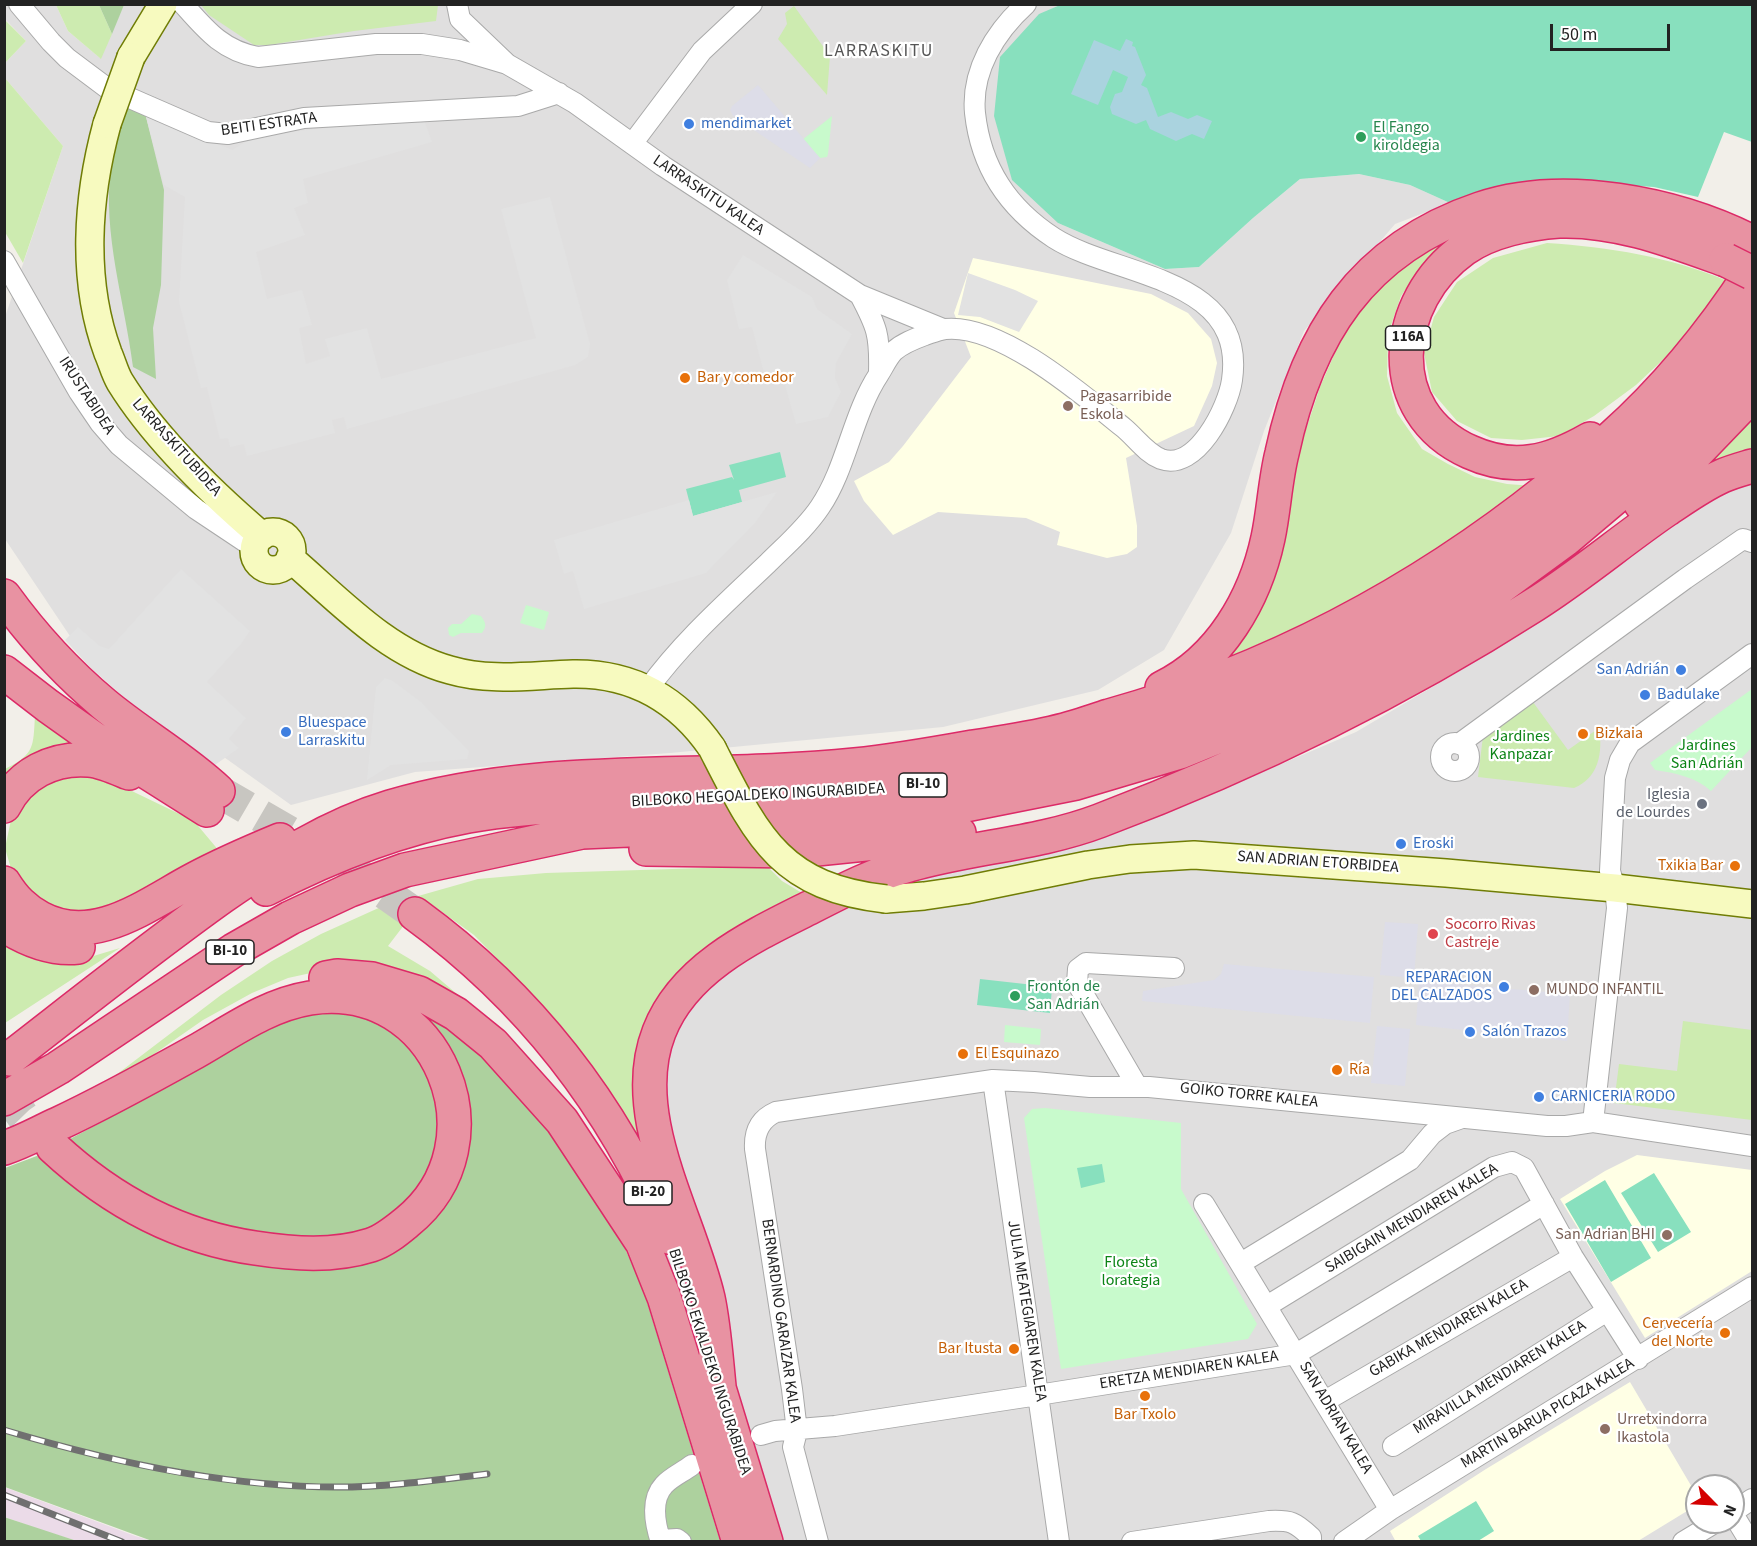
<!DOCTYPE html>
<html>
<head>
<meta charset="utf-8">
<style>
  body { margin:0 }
  #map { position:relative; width:1757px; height:1546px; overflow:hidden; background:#f2efe9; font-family:"Source Sans 3",sans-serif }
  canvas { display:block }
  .frame { position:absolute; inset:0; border:6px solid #222; pointer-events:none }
  .north { position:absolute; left:1685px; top:1474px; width:60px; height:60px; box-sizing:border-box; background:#fff; border:2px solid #a7a7a7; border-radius:50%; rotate:114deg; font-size:16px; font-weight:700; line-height:24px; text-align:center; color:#222 }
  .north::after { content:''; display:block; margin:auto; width:21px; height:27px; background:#d40000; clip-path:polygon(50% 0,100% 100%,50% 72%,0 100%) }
  .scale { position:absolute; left:1550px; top:24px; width:120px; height:27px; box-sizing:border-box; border:3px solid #222; border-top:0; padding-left:8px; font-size:18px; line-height:21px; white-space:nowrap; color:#222; -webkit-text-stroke:4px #fff; paint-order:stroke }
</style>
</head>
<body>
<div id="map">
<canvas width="1757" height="1546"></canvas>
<div class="frame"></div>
<div class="north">N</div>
<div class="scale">50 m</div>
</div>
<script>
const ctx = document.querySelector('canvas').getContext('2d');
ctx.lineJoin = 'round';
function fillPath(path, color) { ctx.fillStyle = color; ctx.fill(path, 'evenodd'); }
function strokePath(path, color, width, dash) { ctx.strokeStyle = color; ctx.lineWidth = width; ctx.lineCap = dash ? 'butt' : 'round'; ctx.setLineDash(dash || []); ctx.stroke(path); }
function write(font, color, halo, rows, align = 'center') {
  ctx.font = font + ' "Source Sans 3",sans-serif'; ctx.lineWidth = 4.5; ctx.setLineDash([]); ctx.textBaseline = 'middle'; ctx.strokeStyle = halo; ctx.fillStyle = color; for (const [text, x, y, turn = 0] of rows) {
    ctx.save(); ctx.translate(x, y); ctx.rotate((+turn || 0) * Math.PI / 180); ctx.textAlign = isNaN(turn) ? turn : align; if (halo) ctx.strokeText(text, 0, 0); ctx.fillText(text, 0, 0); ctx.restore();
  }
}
const residential = new Path2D(`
  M4,5h52l12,26 32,27 24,-53h936l-21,10 19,208 107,46 34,-2 54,-49 47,-39 59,-5 51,11 40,18 -55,21 -91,107 -40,100 -33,102 -67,117 -66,40 -155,37 -273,26 -255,19 -124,33 -207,-148 -79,-118v-222l58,-171 -58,-68v-15l21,-22 -21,-22z
  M1752,406v1135h-1032l-77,-252 24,-85 -15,-184 160,-121 279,-64 146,-52 119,-51 100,-59 125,-83zM1697,1486h36v36h-36z`);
const industrial = new Path2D(`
  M4,1487l131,49 17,5h-75l-36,-11 -36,-13z`);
const education = new Path2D(`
  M973,258l178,36 37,19 23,26 6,24 -5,23 -18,40 -68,32 11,68v21l-10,7 -20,4 -50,-13 3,-13 -34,-14 -88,-6 -45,23 -29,-34 -10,-20 35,-19 14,-16 68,-89 -17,-44z
  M1637,1155l115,15v101l-107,67 -85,-139 45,-28z
  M1630,1382l66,112v6l-4,8 -54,33 -242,1 -6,-11 96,-62z`);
const grass = new Path2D(`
  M56,5h43l13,29 -11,25 -33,-28z
  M201,5h237l-2,16 -82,10 -85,14h-15l-45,-30z
  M794,6l36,50 -3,39 -49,-56 9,-15 -2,-11z
  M4,19l22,22 -21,22h-1z
  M5,78l58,68 -40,117 -18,-31z
  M1448,239l-23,22 -24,35 -13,38 -1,42 10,37 25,36 26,15 27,13 32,7 27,2 -122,84 -132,65 -59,25 74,-197 25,-76 24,-55 27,-34 33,-34z
  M1547,243c62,4 123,14 181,38l-42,57 -50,47 -42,31 -35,20 -37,4 -31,-2 -34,-17 -25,-29 -8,-39 10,-36 23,-35 36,-24z
  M1752,406v49l-82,37z
  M1530,698l38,52 31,-22c4,24 0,50 -25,60l-96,-11 5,-41z
  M35,716l58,35 -88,40v-22c30,-15 28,-22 30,-53z
  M82,775l25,4 87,42 26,31 -72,41 -66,23 -46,-14 -24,-30 -7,-24 6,-28 24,-34 22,-8z
  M767,866l15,15 30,18 -160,121 15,184 -122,-193 -17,-21 -54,-55 -50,-36 -36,47 42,25 41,35 -142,-37 -41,9 -36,15 -49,27 -56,39 -72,43 33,-21 113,-86 51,-34 49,-27 62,-28 95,-27 68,-6z
  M5,936l72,25 43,-13 -115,75z
  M1683,1021l69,9v90l-138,-17 5,-39 58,7z`);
const forest = new Path2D(`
  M99,5h25l-12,29z
  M129,106l16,7 19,77 -3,95 -8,43 3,51 -23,-12c-8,-65 -31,-133 -22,-200 2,-21 10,-41 18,-61z
  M344,989l89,22 89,81 88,123 33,74 77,252h-568l-147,-54v-319l37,-14 110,-59 68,-43z
  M4,1517l73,24h-72z`);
const park = new Path2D(`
  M832,116l-4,38 -1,3 -7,1 -18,-18z
  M526,605l23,7 -5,18 -24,-7z
  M472,614l9,2c5,7 6,10 1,17h-21l-8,4 -4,-2 -1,-7 4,-4h9z
  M1752,689v58l-41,44c-15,-14 -36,-18 -56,-21l-5,-7z
  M1005,1025l36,4 -1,16 -36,-3z
  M1045,1108l136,15v66l76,135 -9,15 -187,30 -37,-251 8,-9z`);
const pitch = new Path2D(`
  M1060,5h692v137l-28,-10 -26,65 -44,-10 -49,-3 -117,10 -38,9 -40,-18 -51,-11 -59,5 -47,39 -54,49 -34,2 -107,-46 -46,-43 -18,-64 6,-59 39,-43z
  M780,452l6,25 -47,13 3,12 -49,14 -7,-27 46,-12 2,3 -5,-15z
  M980,979l72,8 -2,26 -73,-8z
  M1102,1164l3,18 -24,6 -4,-20z
  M1654,1173l37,59 -33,20 -37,-59z
  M1605,1180l46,78 -40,24 -46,-78z
  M1476,1501l18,30 -16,10h-57l-3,-5z`);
const parking = new Path2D(`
  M145,113l87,37 17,-10 32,-7 142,-16 9,25 -129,37 5,24 -14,5 11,27 -49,17 11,47 35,-9 10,35 -13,3 7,36 24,-8 -5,-17 42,-11 14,51 155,-41 -35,-129 49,-12 40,147 -2,13 -13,8 -228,64 -3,-12 -12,3 3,13 -88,23 -3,-12 -14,3 -2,-9 -8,1 -13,-52 -6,1 -22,-86 6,-105 -21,-12z
  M743,255l69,42 5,12 35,25 -16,29 -1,15 6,14 -13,25 -32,7 -13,-46 -17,3 -14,-54 -13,2 -12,-49z
  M968,273l47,17 23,11 -19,31 -39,-15 -22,-2z
  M777,492l-22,31 -49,50 -122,36 -11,-38 -9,3 -10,-34 135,-40 4,16z
  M181,569l69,62 -9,13 -34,38 39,36 -17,21 10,9 -27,19 -57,-42 -64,-57 -26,-28 13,-13 22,19 9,3z
  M385,678l8,3 28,21 48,49 -2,8 -76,6 -24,15 9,-93z`);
const plaza = new Path2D(`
  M758,85l62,73 -10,10 -77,-52 -3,-6 2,-4z
  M1385,922l33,2 -4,54 -34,-3z
  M1224,964l150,13 -4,46 -228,-22 1,-10 71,-11 7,-6z
  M1419,981l151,13 -3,47 -151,-16z
  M1377,1026l33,3 -5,57 -34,-3z`);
const water = new Path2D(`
  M1126,39l7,3 -1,4 3,1 11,28 -5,10 6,3 11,29 13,-5 17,7 9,-4 15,6 -8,18 -12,-5 -16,7 -26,-12 -4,-9 -10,4 -24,-10 -2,-7 5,-13 7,-2 6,-15 -15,-7 -15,35 -27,-11 23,-54 26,11z`);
const highwayTunnel = new Path2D(`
  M218,791l127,74 70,49
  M4,1089l18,26 31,32`);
const street = new Path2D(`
  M19,4l32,38 16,16 40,30 101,44 20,2 76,-16 214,-12 41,-13
  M183,4c23,26 40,47 75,53l118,-13h46l38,6 47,14 68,39 88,63 197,129 83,34
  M457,4l3,15 46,44
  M632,144l70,-93 50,-47
  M4,261l75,131 21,31 19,22 77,64 48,32 11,5
  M860,295c17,32 20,40 19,77
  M648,689c34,-47 78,-86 120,-126 17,-17 38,-35 52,-56 27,-40 32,-92 59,-133 5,-8 9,-17 15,-23 9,-8 20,-12 31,-16 6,-2 13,-5 20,-6 55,-6 138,66 179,99 12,10 22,25 37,31 35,13 67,-51 71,-79 15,-104 -117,-103 -178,-142 -46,-30 -73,-70 -79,-125 -4,-42 20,-81 51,-109
  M1441 757a14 14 0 1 1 28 0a14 14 0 1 1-28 0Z
  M1459,744l226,-165 58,-40 9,3
  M993,1080l66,462
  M1137,1086l-60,-103 1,-14 8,-6 88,5
  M1593,1122l24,-214 -2,-20 -5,-17 5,-93 5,-18 10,-17 122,-89
  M1204,1204l186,306
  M1241,1263l169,-103 22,-26 13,-10 17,-6
  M1267,1306l227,-139 18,-5 12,6 49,89 65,102
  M1325,1401l248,-144
  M761,1435l14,-4 60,-5 203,-31 258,-41 248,-150
  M1393,1446l214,-135
  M1733,1512l19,-13
  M1733,1514l17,28
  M661,1540l16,-1 4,3
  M661,1542c-6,-18 -11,-42 3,-57 7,-8 19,-13 28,-20
  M818,1542l-25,-95 4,-16 -5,-42 -37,-240c-1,-17 5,-30 21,-37l217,-32 41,2 56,5h59l398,39h19l27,-4 159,24
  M1132,1542l137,-21c22,-1 26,1 42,16v5
  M1344,1542l46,-32 362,-223
  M1683,1542l33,-20`);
const secondary = new Path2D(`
  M131,57l32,-53
  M107,124c-20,74 -26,156 1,229 4,9 7,21 12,29 34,55 93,112 142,154
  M254 551a19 19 0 1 1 38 0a19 19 0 1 1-38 0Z
  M290,558c49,42 97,95 160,112 41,12 82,5 123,4 60,-1 106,26 139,74
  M886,899l38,-3 41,-6 123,-25 42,-6 64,-4 252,18 169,15 137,16`);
const highway = new Path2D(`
  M1590,439c-40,23 -76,33 -120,13 -90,-40 -78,-152 -6,-203 26,-18 64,-26 95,-28 58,-2 114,20 167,39
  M1641,504l35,-30 76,-79
  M4,596c29,40 63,77 100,108 37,31 79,54 114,87
  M4,672l44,34 45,32 114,72
  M1162,688c58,-28 93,-89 106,-150 6,-28 7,-57 14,-85 25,-117 79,-204 198,-244 83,-28 195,-6 272,33
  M4,806c16,-32 49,-49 85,-46 13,1 28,8 40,13
  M646,849l151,2 137,-14 25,-4
  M4,883c10,16 20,26 36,35 54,29 106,-13 153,-38 28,-15 58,-28 87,-40
  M266,889c64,-33 131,-60 202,-73 38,-7 78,-9 116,-11 105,-6 210,-4 315,-16 44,-5 87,-14 130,-24 111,-26 217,-64 320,-115 29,-15 58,-33 85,-51 47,-30 92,-61 135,-96 69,-55 133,-118 183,-191
  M415,914c114,83 199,193 254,323
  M4,925c23,15 47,25 74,22
  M326,978l11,-2 35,3 47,14 37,21 37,30 69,77 83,126
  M9,1059c71,-55 141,-111 214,-163 53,-36 104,-70 167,-89 150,-45 310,-26 465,-42 40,-4 79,-11 118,-18 27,-4 53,-8 79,-14 19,-4 38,-11 57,-17 161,-45 310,-124 440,-228 21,-17 42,-33 62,-50 54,-48 102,-107 141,-167
  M4,1099l54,-31 176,-118 56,-32 60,-28 55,-20 177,-38 209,-9 134,-10 151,-30 104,-31 93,-38 94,-45 70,-41 62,-40 67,-49 71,-60 93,-94 22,-30
  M4,1148c19,-6 36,-16 54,-24 47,-22 92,-47 137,-72 37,-21 72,-47 115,-54 129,-20 195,145 97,224 -11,9 -23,19 -36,23 -38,12 -77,9 -116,3 -77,-11 -145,-48 -202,-101
  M636,1227l28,70 75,245
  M712,1365l54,177
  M719,1386c-3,-29 -5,-60 -11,-88 -19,-82 -82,-182 -49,-266 25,-65 96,-97 154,-126 31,-16 62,-32 96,-41 62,-18 129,-21 190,-44 151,-57 299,-129 435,-216 46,-29 88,-65 132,-95 18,-12 36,-25 56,-34 9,-4 20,-7 30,-10`);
const rail = new Path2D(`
  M4,1430c107,32 221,57 333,57 50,0 100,-7 150,-13
  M4,1495l118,47`);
const secondaryBridge = new Path2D(`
  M107,124l24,-67
  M712,748c45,88 67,139 174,151`);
const highwayBridge = new Path2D(`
  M1726,260l26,13`);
const markers = [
  [689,124,6,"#3f7fe0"],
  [1361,137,6,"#2e9e5b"],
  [685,378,6,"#e8710a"],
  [1068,406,6,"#8d6e63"],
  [1681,670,6,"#3f7fe0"],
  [1645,695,6,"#3f7fe0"],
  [286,732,6,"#3f7fe0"],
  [1583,734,6,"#e8710a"],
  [1702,804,6,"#6b7280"],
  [1401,844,6,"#3f7fe0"],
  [1735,866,6,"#e8710a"],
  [1433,934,6,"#e0444e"],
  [1504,987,6,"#3f7fe0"],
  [1534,990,6,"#8d6e63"],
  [1015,996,6,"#2e9e5b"],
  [1470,1032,6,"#3f7fe0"],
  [963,1054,6,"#e8710a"],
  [1337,1070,6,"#e8710a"],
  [1539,1097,6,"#3f7fe0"],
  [1667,1235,6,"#8d6e63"],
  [1725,1333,6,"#e8710a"],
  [1014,1349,6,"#e8710a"],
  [1145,1396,6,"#e8710a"],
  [1605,1429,6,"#8d6e63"]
];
const shields = [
  [1408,338,45],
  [923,785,48],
  [230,952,48],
  [648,1193,48]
];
const shieldNames = [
  ["116A",1408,338],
  ["BI-10",923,785],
  ["BI-10",230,952],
  ["BI-20",648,1193]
];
const shopNames = [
  ["mendimarket",701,124],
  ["San Adrián",1669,670,"right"],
  ["Badulake",1657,695],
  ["Bluespace",298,723],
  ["Larraskitu",298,741],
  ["Eroski",1413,844],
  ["REPARACION",1492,978,"right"],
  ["DEL CALZADOS",1492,996,"right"],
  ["Salón Trazos",1482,1032],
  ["CARNICERIA RODO",1551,1097]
];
const streetNames = [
  ["BEITI ESTRATA",269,125,-8],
  ["LARRASKITU KALEA",708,196,34],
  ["IRUSTABIDEA",86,396,57],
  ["LARRASKITUBIDEA",176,448,48],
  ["BILBOKO HEGOALDEKO INGURABIDEA",758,796,-3],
  ["SAN ADRIAN ETORBIDEA",1318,863,4],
  ["GOIKO TORRE KALEA",1249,1096,6],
  ["SAIBIGAIN MENDIAREN KALEA",1412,1219,-31],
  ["JULIA MEATEGIAREN KALEA",1026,1311,81],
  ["BERNARDINO GARAIZAR KALEA",780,1321,82],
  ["GABIKA MENDIAREN KALEA",1449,1329,-30],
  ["BILBOKO EKIALDEKO INGURABIDEA",709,1362,72],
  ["ERETZA MENDIAREN KALEA",1189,1371,-9],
  ["MIRAVILLA MENDIAREN KALEA",1500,1378,-32],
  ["MARTIN BARUA PICAZA KALEA",1548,1414,-31],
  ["SAN ADRIAN KALEA",1335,1418,59]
];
const leisureNames = [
  ["El Fango",1373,128],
  ["kiroldegia",1373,146],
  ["Frontón de",1027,987],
  ["San Adrián",1027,1005]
];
const foodNames = [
  ["Bar y comedor",697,378],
  ["Bizkaia",1595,734],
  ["Txikia Bar",1723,866,"right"],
  ["El Esquinazo",975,1054],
  ["Ría",1349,1070],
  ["Cervecería",1713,1324,"right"],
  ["del Norte",1713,1342,"right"],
  ["Bar Itusta",1002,1349,"right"],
  ["Bar Txolo",1145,1415,"center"]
];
const educationNames = [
  ["Pagasarribide",1080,397],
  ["Eskola",1080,415],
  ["MUNDO INFANTIL",1546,990],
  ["San Adrian BHI",1655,1235,"right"],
  ["Urretxindorra",1617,1420],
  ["Ikastola",1617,1438]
];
const parkNames = [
  ["Jardines",1521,737],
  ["Kanpazar",1521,755],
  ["Jardines",1707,746],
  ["San Adrián",1707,764],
  ["Floresta",1131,1263],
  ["lorategia",1131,1281]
];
const worshipNames = [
  ["Iglesia",1690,795],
  ["de Lourdes",1690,813]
];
const healthNames = [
  ["Socorro Rivas",1445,925],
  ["Castreje",1445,943]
];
const neighbourhoodNames = [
  ["LARRASKITU",879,52]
];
fillPath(residential, '#e0dfdf');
fillPath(industrial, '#ebdbe8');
fillPath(education, '#ffffe5');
fillPath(grass, '#cdebb0');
fillPath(forest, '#add19e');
fillPath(park, '#c8facc');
fillPath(pitch, '#88e0be');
fillPath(parking, '#e2e2e2');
fillPath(plaza, '#dddde8');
fillPath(water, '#aad3df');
strokePath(highwayTunnel, '#c8c6c1', 33, [33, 16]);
strokePath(street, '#a9a9a9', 22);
strokePath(secondary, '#707d05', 30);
strokePath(highway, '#dc2a67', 36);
strokePath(street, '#fff', 20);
strokePath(secondary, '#f7fabf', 27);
strokePath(highway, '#e892a2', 33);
strokePath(rail, '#707070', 7);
strokePath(rail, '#fff', 4.5, [14]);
strokePath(secondaryBridge, '#707d05', 30, []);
strokePath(highwayBridge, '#dc2a67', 36, []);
strokePath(secondaryBridge, '#f7fabf', 27);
strokePath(highwayBridge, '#e892a2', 33);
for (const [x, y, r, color] of markers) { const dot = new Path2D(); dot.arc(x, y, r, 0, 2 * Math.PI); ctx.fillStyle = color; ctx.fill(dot); strokePath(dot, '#fff', 2); }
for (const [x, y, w] of shields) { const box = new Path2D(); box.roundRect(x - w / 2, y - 12, w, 24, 4.5); ctx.fillStyle = '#fff'; ctx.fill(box); strokePath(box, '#222', 1.5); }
write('bold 15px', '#222', null, shieldNames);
write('16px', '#366cbe', '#fff', shopNames, 'left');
write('16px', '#222', '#fff', streetNames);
write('16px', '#27864d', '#fff', leisureNames, 'left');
write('16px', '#c56008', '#fff', foodNames, 'left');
write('16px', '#785e54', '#fff', educationNames, 'left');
write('16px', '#0c8416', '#fff', parkNames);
write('16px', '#5b616d', '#fff', worshipNames, 'right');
write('16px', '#be3a42', '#fff', healthNames, 'left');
ctx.letterSpacing = '1.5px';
write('18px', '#555', '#fff', neighbourhoodNames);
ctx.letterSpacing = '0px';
</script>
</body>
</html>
